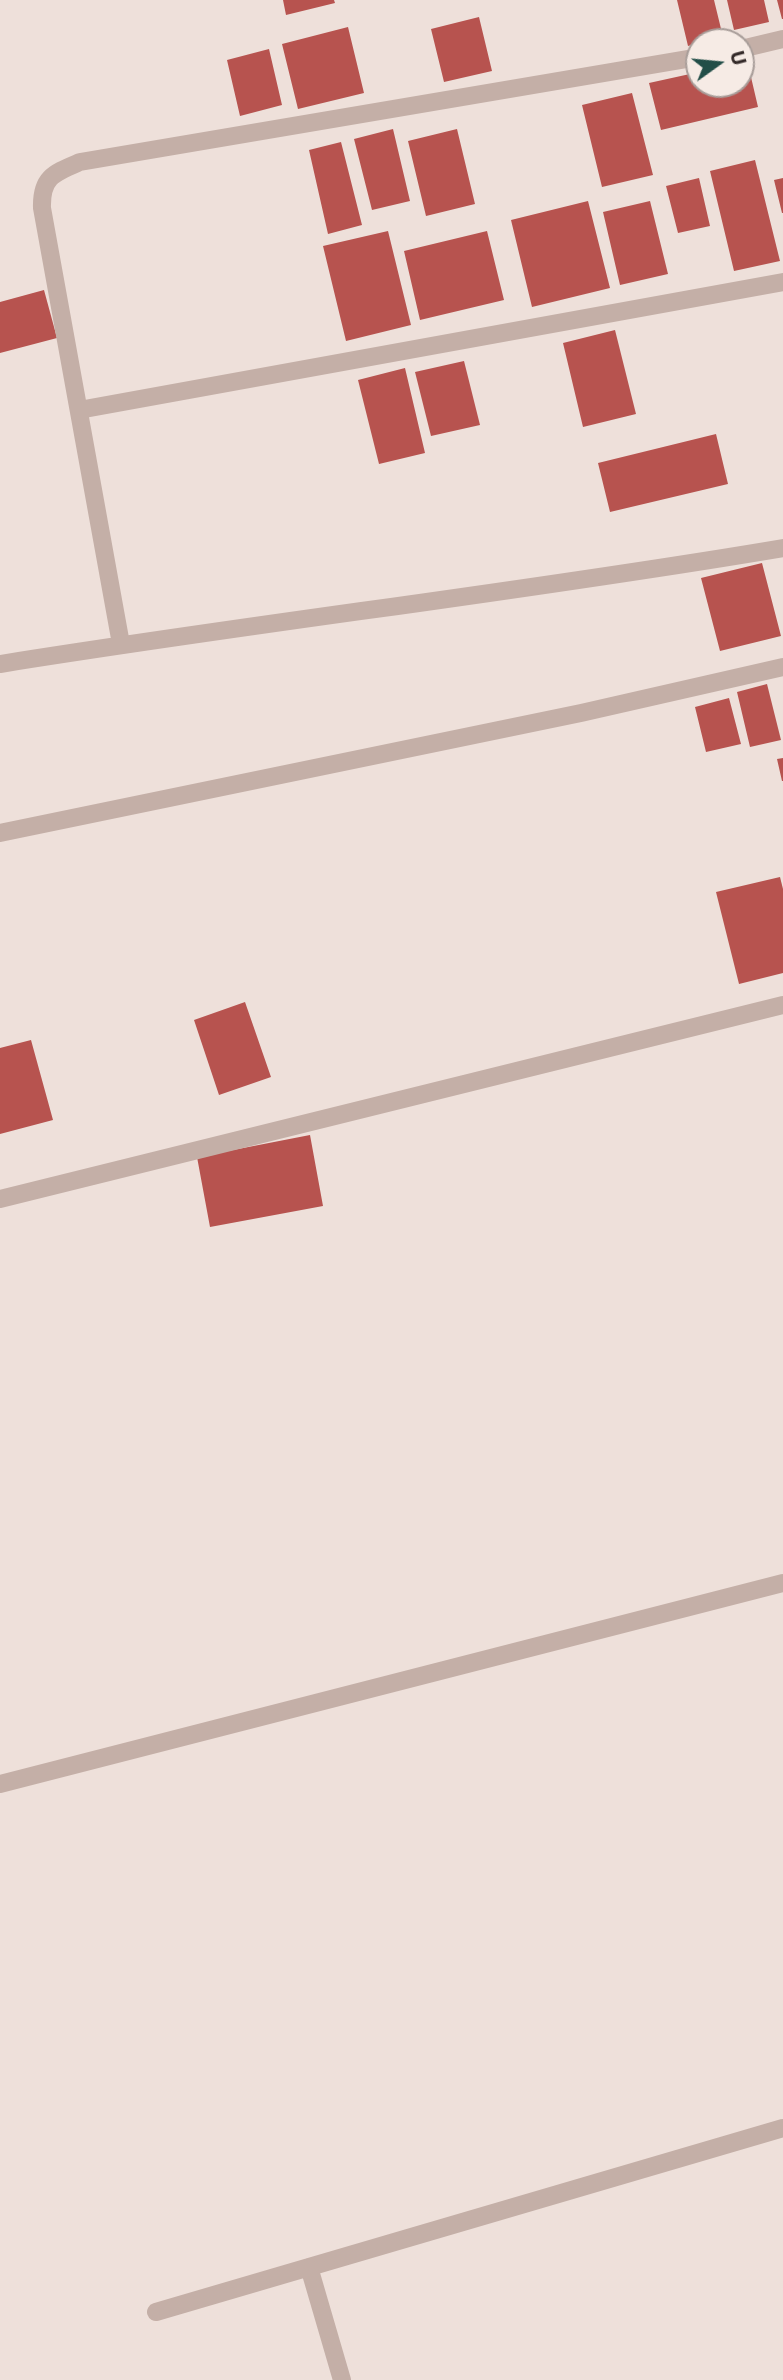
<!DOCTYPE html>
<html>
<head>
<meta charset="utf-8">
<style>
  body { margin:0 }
  #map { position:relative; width:783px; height:2380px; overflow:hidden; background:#eee0da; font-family:Commissioner,sans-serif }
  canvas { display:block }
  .north { position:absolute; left:685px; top:28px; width:70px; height:70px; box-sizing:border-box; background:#f6ebe5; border:2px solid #a89d99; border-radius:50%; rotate:75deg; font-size:19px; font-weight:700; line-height:28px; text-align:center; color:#322827 }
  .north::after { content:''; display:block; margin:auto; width:24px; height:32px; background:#224e48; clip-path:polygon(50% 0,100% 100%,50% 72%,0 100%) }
</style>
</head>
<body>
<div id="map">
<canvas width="783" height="2380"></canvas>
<div class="north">U</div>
</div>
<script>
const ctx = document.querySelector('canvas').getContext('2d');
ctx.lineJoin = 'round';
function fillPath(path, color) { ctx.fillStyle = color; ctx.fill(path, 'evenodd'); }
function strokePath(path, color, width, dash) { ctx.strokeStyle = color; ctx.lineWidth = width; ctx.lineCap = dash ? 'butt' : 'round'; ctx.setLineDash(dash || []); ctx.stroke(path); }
const building = new Path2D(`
  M283,0h51l1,3 -49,12z
  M677,0h37l9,37 -35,9z
  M727,0h37l5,22 -35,8z
  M777,0h6v19h-1z
  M479,17l13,54 -48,11 -13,-53z
  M348,27l16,66 -66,16 -16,-65z
  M269,49l13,56 -42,11 -13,-56z
  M747,60l11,47 -97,23 -12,-47 50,-11v12h42v-22z
  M632,93l21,82 -51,12 -20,-82z
  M393,129l17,72 -38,9 -18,-71z
  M457,129l18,75 -49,12 -18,-75z
  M341,142l21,83 -34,9 -19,-84z
  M755,160l25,101 -46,10 -24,-100z
  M699,178l11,48 -32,7 -12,-47z
  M783,178v35h-1l-8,-33z
  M588,201l22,87 -78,19 -21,-87z
  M650,201l18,73 -48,11 -17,-73z
  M388,231l23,94 -65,16 -23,-95z
  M487,231l17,69 -84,20 -16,-69z
  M44,290l13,48 -57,15v-51z
  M615,330l21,84 -53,13 -20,-84z
  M464,361l16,64 -49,11 -16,-64z
  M405,368l20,85 -46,11 -21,-84z
  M716,434l12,50 -118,28 -12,-49z
  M762,563l19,73 -61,15 -19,-73z
  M767,684l14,56 -31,7 -13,-55z
  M729,698l12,46 -35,8 -11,-45z
  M783,758v23h-1l-5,-22z
  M780,877l3,12v84l-44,11 -23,-92z
  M245,1002l26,75 -52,18 -25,-75z
  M31,1040l22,80 -53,14v-86z
  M310,1135l13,71 -113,21 -13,-70z`);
const street = new Path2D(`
  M741,49l42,-10
  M79,410l704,-128
  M121,644l-79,-436c-1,-31 12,-35 38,-46l619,-105
  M0,664c261,-42 523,-72 783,-116
  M0,833l581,-120 202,-46
  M0,1199l783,-194
  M0,1784l783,-201
  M309,2267l33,113
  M156,2312l627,-184`);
fillPath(building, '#b7534f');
strokePath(street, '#c4afa7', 18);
</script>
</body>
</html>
